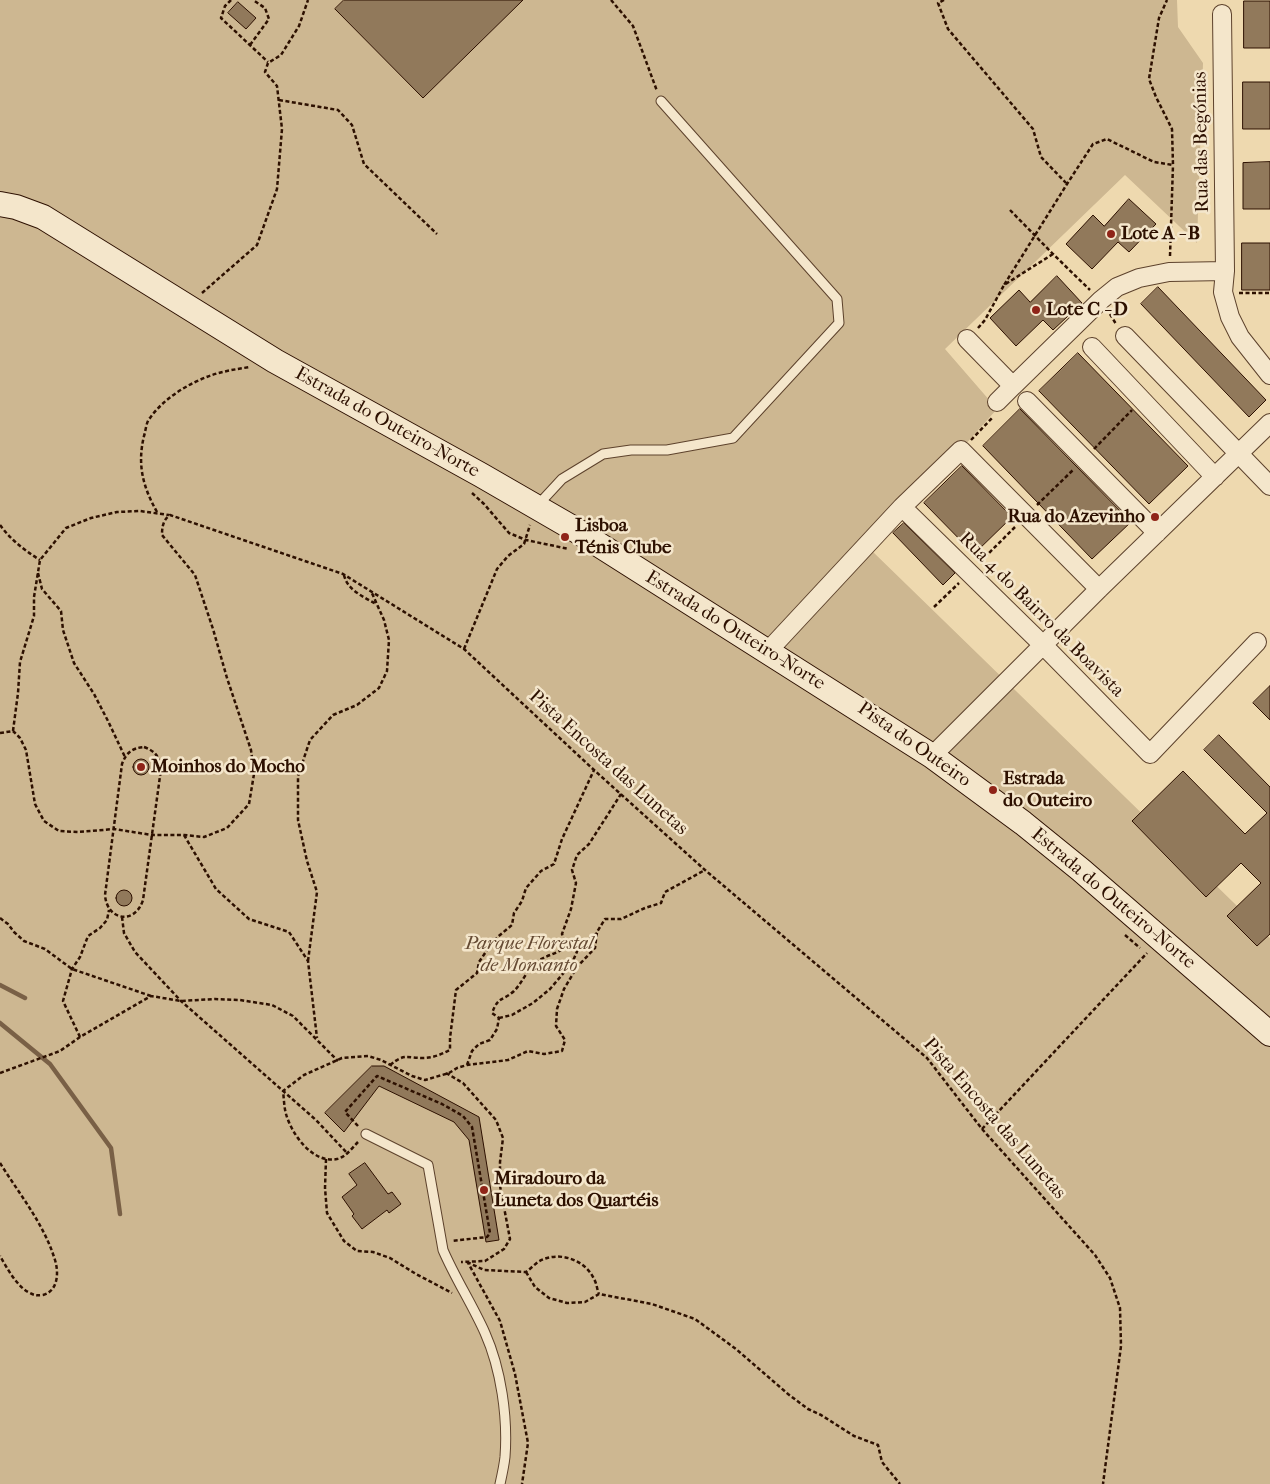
<!DOCTYPE html>
<html>
<head>
<meta charset="utf-8">
<style>
  body { margin:0 }
  canvas { display:block; background:#eed9af }
</style>
</head>
<body>
<canvas width="1270" height="1484"></canvas>
<script>
const ctx = document.querySelector('canvas').getContext('2d');
ctx.lineJoin = 'round';
function fillPath(path, color) { ctx.fillStyle = color; ctx.fill(path, 'evenodd'); }
function strokePath(path, color, width, dash) { ctx.strokeStyle = color; ctx.lineWidth = width; ctx.lineCap = dash ? 'butt' : 'round'; ctx.setLineDash(dash || []); ctx.stroke(path); }
function write(font, color, halo, rows, align = 'center') {
  ctx.font = font + ' "IM FELL French Canon",serif'; ctx.lineWidth = 5; ctx.setLineDash([]); ctx.textBaseline = 'middle'; ctx.strokeStyle = halo; ctx.fillStyle = color; for (const [text, x, y, turn = 0] of rows) {
    ctx.save(); ctx.translate(x, y); ctx.rotate((+turn || 0) * Math.PI / 180); ctx.textAlign = isNaN(turn) ? turn : align; if (halo) ctx.strokeText(text, 0, 0); ctx.fillText(text, 0, 0); ctx.restore();
  }
}
const green = new Path2D(`
  M0,0h1177l1,27 25,36 -6,180 -72,-68 -180,174 52,60 -126,141 399,388v546h-1270z`);
const stream = new Path2D(`
  M0,985l25,13
  M0,1023l50,41 61,84 9,66`);
const building = new Path2D(`
  M344,0h179l-100,98 -88,-89z
  M1244,1h26v47h-26z
  M238,2l18,16 -10,11 -18,-16z
  M1243,82h27v47h-27z
  M1270,162v47h-27v-46z
  M1129,199l27,25 -27,28 -11,-10 -26,27 -26,-25 27,-29 11,11z
  M1242,243h28v47h-28z
  M1057,276l25,27 -29,27 -10,-10 -27,26 -26,-28 29,-28 11,12z
  M1158,287l108,113 -17,17 -108,-113z
  M1078,353l110,113 -39,38 -110,-113z
  M1020,409l111,113 -39,37 -109,-113z
  M962,466l50,51 -38,37 -50,-51z
  M904,523l51,50 -12,12 -50,-52z
  M1270,686v34l-17,-17z
  M1219,735l51,52v147l-13,12 -30,-30 34,-33 -20,-20 -35,34 -74,-76 51,-50 62,63 22,-21 -63,-63z
  M133 767a8 8 0 1 1 16 0a8 8 0 1 1-16 0Z
  M116 898a8 8 0 1 1 16 0a8 8 0 1 1-16 0Z
  M372,1066h12l95,51 20,123 -13,2 -17,-102 -15,-18 -75,-36 -35,46 -19,-19z
  M365,1163l23,31 4,-2 9,12 -12,9 -2,-3 -25,19 -10,-13 2,-2 -12,-17 15,-12 -8,-11z`);
const path = new Path2D(`
  M231,0l-6,6 -4,12 47,44
  M611,0l22,26 24,65
  M944,0l-6,3 10,26 85,100 8,28 25,26
  M250,45l19,-26 -4,-11 -12,-8
  M279,100l59,10 14,15 12,39 73,70
  M1010,210l43,44 37,36
  M1053,254l-49,31 63,-101 26,-40 14,-5 47,23 19,3 -1,-36 -16,-32 -7,-18 10,-61 8,-18
  M1170,256l3,-91
  M202,293l55,-48 20,-56 5,-60 -5,-43 -12,-14 3,-9 13,-8 18,-29 9,-26
  M1239,293h31
  M1110,314l6,10
  M978,328l7,-8 19,-35
  M971,440l22,-23
  M1094,449l38,-39
  M472,493l12,11 25,29 17,7 43,9
  M1037,505l37,-36
  M157,512c-14,-25 -20,-47 -13,-76 2,-6 2,-14 6,-18 14,-20 39,-35 62,-43 12,-4 25,-6 38,-8
  M0,525c11,15 24,25 40,35
  M980,562l35,-35
  M38,573l4,16 19,22 2,19 11,33 20,31 14,27 17,36
  M344,575c3,15 20,22 32,29
  M934,607l25,-24
  M464,649l33,-80 11,-13 16,-12 6,-19
  M13,731l5,-38 2,-31 14,-46v-19l6,-37 26,-32 25,-10 26,-6 23,-1 29,4
  M0,733l13,-2 7,7 6,12 9,54 9,17 15,10 19,1 36,-3 38,6h32l20,2 23,-9 22,-24 5,-30 -3,-24 -24,-72 -14,-49 -18,-54 -33,-40c0,-8 1,-15 8,-20l173,59 121,75 130,121 111,100 222,188 55,71 113,126 15,23 10,30 1,38 -18,138
  M144,747c11,4 16,10 17,22l-18,131c-8,25 -36,21 -38,-5l17,-131c4,-11 10,-16 22,-17z
  M184,835l32,54 33,30 40,13 19,29 9,77
  M122,917l2,16 11,19 46,49 135,119 31,33
  M0,918l8,6 6,8 10,9 21,8 27,20 79,27
  M1125,935l15,13
  M308,961l9,-69 -10,-31 -9,-41v-44l12,-36 23,-25 24,-10 22,-17 8,-17 2,-31 -5,-20 -13,-29
  M499,1018l13,-3 21,-12 17,-14 22,-26 7,-16 18,-14
  M80,1037l-17,-36 9,-32 8,-12 8,-21 12,-8 7,-8 2,-10
  M390,1065c15,-12 16,-7 33,-7 10,0 19,-4 27,-8v-12l6,-48 21,-17 2,-11 15,-22 18,-15 2,-12 8,-12 4,-13 15,-17 13,-7 8,-25 32,-69
  M467,1065l5,-14 7,-7 11,-4 7,-11 2,-11 -7,-5c7,-18 10,-11 22,-22 9,-9 13,-22 24,-30 7,-5 17,-7 25,-12l2,-6 -3,-9 9,-25 5,-26 -4,-13 5,-15 12,-11 32,-50
  M0,1073l60,-22 20,-14 71,-41 30,5 34,-2 25,1 32,5 21,11 45,45
  M446,1073l17,10 33,37 7,18 -3,24v24l10,53 -6,10 -19,12 -24,1
  M358,1126l-13,-14 32,-36 65,28 21,12 9,11 18,106 -3,4 -35,4
  M982,1129l165,-176
  M358,1142c-6,6 -12,15 -21,17 -24,5 -45,-24 -51,-45 -2,-7 -2,-15 -3,-23l21,-16 38,-17 26,-2 13,4 31,16 13,4 24,-7 8,-5 10,-3 41,-5 20,-9 16,3 18,-3 3,-11 -9,-14 1,-17 7,-20 13,-22 18,-19 2,-16 8,-13h16l24,-11 16,-5 4,-11 40,-22
  M326,1159l-1,29 2,25 17,28 13,10 16,1 17,6 26,16 36,19
  M0,1163c20,32 44,61 55,97 4,13 3,31 -12,35 -6,1 -10,0 -15,-3 -12,-7 -21,-24 -28,-36
  M467,1261l33,60 15,53 13,69 -6,41
  M467,1262l17,8 42,2c4,-3 8,-7 12,-10 19,-12 47,-3 56,17 3,5 3,11 5,15
  M526,1272l9,15 14,11 18,5 18,-1 14,-8 53,10 43,15 41,30 52,45 20,15 13,6 33,21 24,9 4,17 18,22`);
const lane = new Path2D(`
  M537,506l25,-27 41,-25 28,-4h36l66,-12 106,-115 -2,-24 -176,-198
  M366,1134l62,31 15,85c12,28 29,54 42,83 16,36 23,84 20,124 -1,9 -3,18 -5,27`);
const street = new Path2D(`
  M1222,14l3,257 -2,21 7,25 10,20 30,38
  M1125,336l145,150
  M967,339l46,47 88,-86 16,-13 22,-9 30,-6 56,-1
  M1092,347l123,130
  M1027,401l130,132
  M997,402l16,-16
  M902,507l141,138 107,109 107,-112
  M768,651l134,-144 59,-57 138,139
  M932,756l167,-167 171,-166`);
const secondary = new Path2D(`
  M0,204l16,3 27,10 232,144 206,114 90,52 361,229 91,67 58,47 189,164`);
const markers = [
  [1111,234,5,"#8f2418"],
  [1036,310,5,"#8f2418"],
  [1155,517,5,"#8f2418"],
  [565,537,5,"#8f2418"],
  [141,767,5,"#8f2418"],
  [993,790,5,"#8f2418"],
  [484,1190,5,"#8f2418"]
];
const streetNames = [
  ["Rua das Begónias",1202,142,-91],
  ["Estrada do Outeiro-Norte",387,423,29],
  ["Rua 4 do Bairro da Boavista",1041,615,45],
  ["Estrada do Outeiro-Norte",735,631,32],
  ["Pista do Outeiro",914,745,35],
  ["Pista Encosta das Lunetas",608,763,42],
  ["Estrada do Outeiro-Norte",1113,899,40],
  ["Pista Encosta das Lunetas",994,1119,49]
];
const poiNames = [
  ["Lote A - B",1121,234],
  ["Lote C - D",1046,310],
  ["Rua do Azevinho",1145,517,"right"],
  ["Lisboa",575,526],
  ["Ténis Clube",575,548],
  ["Moinhos do Mocho",151,767],
  ["Estrada",1003,779],
  ["do Outeiro",1003,801],
  ["Miradouro da",494,1179],
  ["Luneta dos Quartéis",494,1201]
];
const parkNames = [
  ["Parque Florestal",529,944],
  ["de Monsanto",529,966]
];
fillPath(green, '#cdb791');
strokePath(stream, '#796046', 4.5);
fillPath(building, '#91795b');
strokePath(building, '#2d1000', 1);
strokePath(lane, '#5d422c', 11);
strokePath(street, '#5d422c', 20);
strokePath(secondary, '#2d1000', 26);
strokePath(path, '#2d1000', 2.5, [4, 2.5]);
strokePath(lane, '#f4e6cb', 9);
strokePath(street, '#f4e6cb', 18);
strokePath(secondary, '#f4e6cb', 24);
for (const [x, y, r, color] of markers) { const dot = new Path2D(); dot.arc(x, y, r, 0, 2 * Math.PI); ctx.fillStyle = color; ctx.fill(dot); strokePath(dot, '#f4e6cb', 2); }
write('19px', '#2d1000', '#f4e6cb', streetNames);
write('bold 19px', '#2d1000', '#f4e6cb', poiNames, 'left');
write('italic 19px', '#654a33', '#f4e6cb', parkNames);
</script>
</body>
</html>
